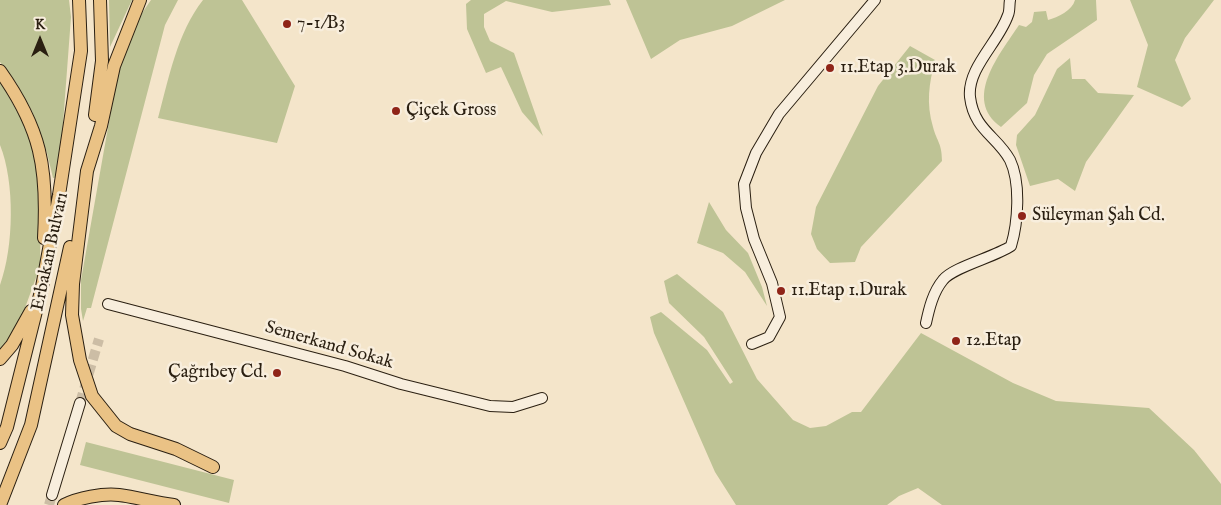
<!DOCTYPE html>
<html>
<head>
<meta charset="utf-8">
<style>
  body { margin:0 }
  #map { position:relative; width:1221px; height:505px; overflow:hidden; background:#f4e5ca; font-family:"IM FELL English",serif }
  canvas { display:block }
  .north { position:absolute; left:15px; top:15px; width:50px; height:50px; -webkit-text-stroke:4px #f8eedd; paint-order:stroke; rotate:0deg; font-size:14px; font-weight:700; line-height:20px; text-align:center; color:#2a1f11 }
  .north::after { content:''; display:block; margin:auto; width:18px; height:22px; background:#2a1f11; clip-path:polygon(50% 0,100% 100%,50% 72%,0 100%) }
</style>
</head>
<body>
<div id="map">
<canvas width="1221" height="505"></canvas>
<div class="north">K</div>
</div>
<script>
const ctx = document.querySelector('canvas').getContext('2d');
ctx.lineJoin = 'round';
function fillPath(path, color) { ctx.fillStyle = color; ctx.fill(path, 'evenodd'); }
function strokePath(path, color, width, dash) { ctx.strokeStyle = color; ctx.lineWidth = width; ctx.lineCap = dash ? 'butt' : 'round'; ctx.setLineDash(dash || []); ctx.stroke(path); }
function write(font, color, halo, rows, align = 'center') {
  ctx.font = font + ' "IM FELL English",serif'; ctx.lineWidth = 5; ctx.setLineDash([]); ctx.textBaseline = 'middle'; ctx.strokeStyle = halo; ctx.fillStyle = color; for (const [text, x, y, turn = 0] of rows) {
    ctx.save(); ctx.translate(x, y); ctx.rotate((+turn || 0) * Math.PI / 180); ctx.textAlign = isNaN(turn) ? turn : align; if (halo) ctx.strokeText(text, 0, 0); ctx.fillText(text, 0, 0); ctx.restore();
  }
}
const green = new Path2D(`
  M0,0h69l2,17 -12,160 -6,1 -6,-25 -15,-42 -17,-30 -15,-19z
  M109,0h23l-22,47z
  M151,0h27l-13,25 -74,283h-4l-4,13 -2,-12v-29l37,-209 13,-42z
  M203,0h39l53,86 -18,57 -119,-25c11,-40 19,-85 45,-118z
  M471,0h138l2,5 -59,7 -46,-11 -22,13v13l6,14 24,12 29,83 -21,-24 -21,-45 -15,6 -19,-44 -1,-25z
  M626,0h159l-53,26 -52,14 -29,19z
  M1075,0h21l1,20 -50,34 -13,21 -7,28 -26,24c-39,-28 -1,-73 18,-102l7,2 6,-5 2,-10 12,-1 2,9c10,-3 24,-9 27,-20z
  M1130,0h84l-29,38 -10,22 16,39 -9,8 -45,-20 11,-42z
  M910,46l25,14c-6,24 -9,43 -2,67 4,15 9,16 9,34l-81,86 -6,15 -25,1 -13,-14 -6,-15 5,-27 62,-121z
  M1070,58l2,21h13l13,14 36,2 -48,67 -11,29 -17,-12 -28,7 -14,-41 1,-10 18,-20 22,-46z
  M0,81l36,65 5,36 -1,85 -18,49 -18,33 -4,3v-67c14,-38 15,-103 0,-140z
  M709,202l17,28 22,23 14,34 5,19 -22,-34 -22,-19 -26,-10z
  M677,274l46,38 34,67 36,41 17,8 16,-2 26,-14h9l60,-79 92,50 43,18 93,7 45,42 27,34v21h-279l-24,-17 -19,8 -12,9h-151l-21,-33 -61,-139 -4,-16 11,-5 46,38 23,34 3,-2 -29,-45 -35,-34 -5,-22z
  M86,442l148,38 -5,23 -149,-38z`);
const secondaryTunnel = new Path2D(`
  M80,403l19,-64
  M49,505l3,-10`);
const secondary = new Path2D(`
  M108,304l237,62 56,18 89,22 23,1 29,-9
  M926,323c3,-14 7,-31 17,-43 10,-13 52,-23 68,-34 7,-23 10,-63 -1,-86 -13,-24 -36,-30 -40,-63 -3,-29 29,-55 38,-82 2,-4 1,-10 2,-15
  M752,344l17,-7 11,-20 -8,-34 -18,-44 -8,-31 -2,-24 12,-31 23,-39 96,-114
  M52,495l28,-92`);
const highway = new Path2D(`
  M140,0l-26,66 -13,60 -14,45 -14,113 -1,31 8,45 12,36 24,30 14,8 46,15 37,18
  M0,71c41,58 48,97 44,167
  M95,115l7,-54 -2,-61
  M0,359l12,-14 19,-34
  M0,443l7,-16 35,-140 17,-92 22,-144 -2,-51
  M0,505l31,-80 39,-178
  M64,505c14,-7 39,-12 55,-10 18,2 36,8 55,10`);
const markers = [
  [287,24,5,"#8f2418"],
  [830,68,5,"#8f2418"],
  [396,111,5,"#8f2418"],
  [1022,216,5,"#8f2418"],
  [781,291,5,"#8f2418"],
  [956,341,5,"#8f2418"],
  [277,373,5,"#8f2418"]
];
const poiNames = [
  ["7-1/B3",297,24],
  ["11.Etap 3.Durak",840,68],
  ["Çiçek Gross",406,111],
  ["Süleyman Şah Cd.",1032,216],
  ["11.Etap 1.Durak",791,291],
  ["12.Etap",966,341],
  ["Çağrıbey Cd.",267,373,"right"]
];
const streetNames = [
  ["Erbakan Bulvarı",51,252,-78],
  ["Semerkand Sokak",329,346,16]
];
fillPath(green, '#bec395');
strokePath(secondaryTunnel, '#ccbda5', 10, [10, 5]);
strokePath(secondary, '#2a1f11', 12);
strokePath(highway, '#2a1f11', 14);
strokePath(secondary, '#f8eedd', 10);
strokePath(highway, '#eac285', 12);
for (const [x, y, r, color] of markers) { const dot = new Path2D(); dot.arc(x, y, r, 0, 2 * Math.PI); ctx.fillStyle = color; ctx.fill(dot); strokePath(dot, '#f8eedd', 2); }
write('18px', '#2a1f11', '#f8eedd', poiNames, 'left');
write('18px', '#2a1f11', '#f8eedd', streetNames);
</script>
</body>
</html>
